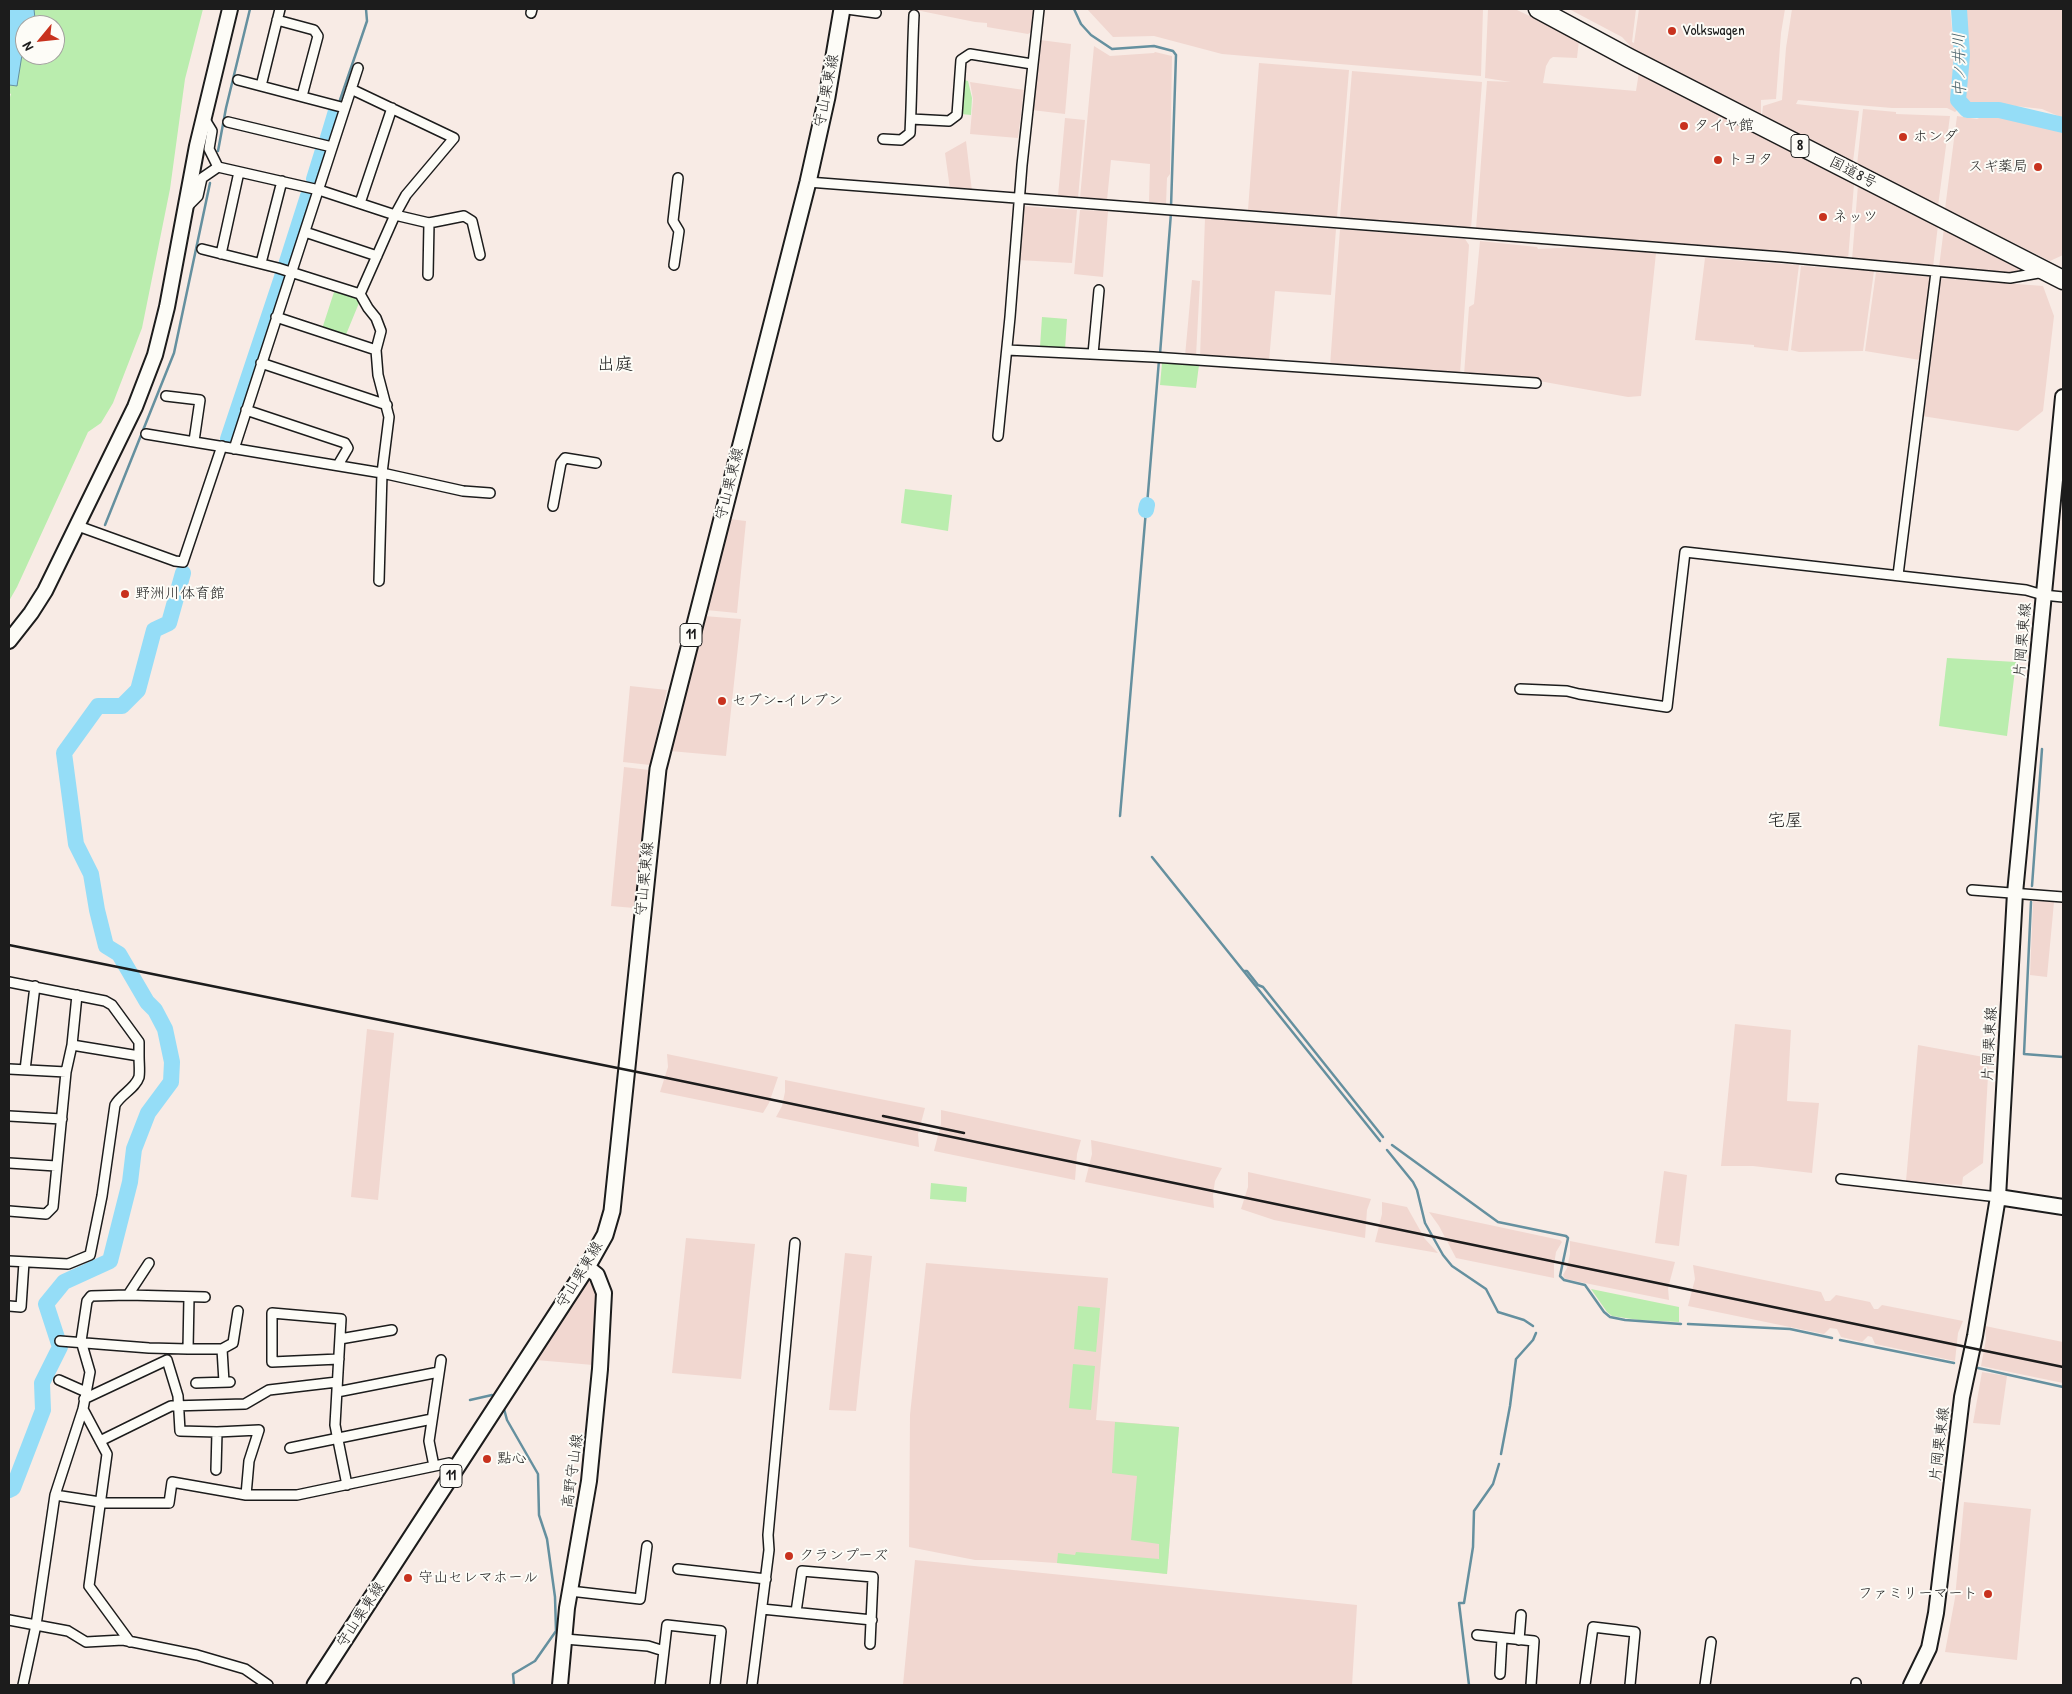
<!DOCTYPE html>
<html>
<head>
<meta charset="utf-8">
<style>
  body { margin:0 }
  #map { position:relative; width:2072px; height:1694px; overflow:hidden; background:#f8ebe5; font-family:"Patrick Hand",sans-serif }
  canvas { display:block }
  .frame { position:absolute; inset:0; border:10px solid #1c1c1c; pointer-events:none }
  .north { position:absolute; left:15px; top:15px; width:50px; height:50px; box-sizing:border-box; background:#fdfcf7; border:1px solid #a3a29f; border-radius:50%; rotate:242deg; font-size:14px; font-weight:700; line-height:20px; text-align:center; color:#1c1c1c }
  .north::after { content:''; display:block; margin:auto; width:18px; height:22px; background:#c8321e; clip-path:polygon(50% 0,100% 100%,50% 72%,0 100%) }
</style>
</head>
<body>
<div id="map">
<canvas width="2072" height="1694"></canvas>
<div class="frame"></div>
<div class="north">N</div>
</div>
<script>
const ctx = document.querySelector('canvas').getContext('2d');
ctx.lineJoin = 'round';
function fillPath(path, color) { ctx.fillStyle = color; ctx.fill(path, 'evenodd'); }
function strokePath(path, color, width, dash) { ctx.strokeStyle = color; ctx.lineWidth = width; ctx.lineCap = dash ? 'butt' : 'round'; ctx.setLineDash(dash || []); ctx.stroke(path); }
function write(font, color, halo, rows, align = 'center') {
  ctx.font = font + ' "Patrick Hand","Klee One",sans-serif'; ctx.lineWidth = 4; ctx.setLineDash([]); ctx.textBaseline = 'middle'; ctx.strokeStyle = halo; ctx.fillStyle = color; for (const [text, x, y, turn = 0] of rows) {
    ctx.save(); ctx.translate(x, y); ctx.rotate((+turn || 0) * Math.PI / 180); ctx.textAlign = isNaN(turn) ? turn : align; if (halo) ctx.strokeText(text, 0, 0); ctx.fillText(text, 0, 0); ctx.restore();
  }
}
const built = new Path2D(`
  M911,9h123l-3,23 -3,2 -41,-7v-4l-12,-1z
  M1087,9h396l-2,67 -259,-22 -68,-18 -41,1z
  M1488,9h27l64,31 -2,18 -24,-1 -3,2 -4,7 -3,17 93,8 3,-19 215,112 -6,76 -99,-10 -273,-21 11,-148 24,1 -26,-4z
  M1569,9h67l-4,33 2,1 5,-34h146l-4,24 -5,66 -15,1v15l-127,-65 -12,-13z
  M1792,9h158l5,51 -1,42 4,7 -3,3 -8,-4h-55l-94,-8 -2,4 63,7 -6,51 -91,-47 1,-9 19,-6 4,-52z
  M1964,9h99v109l-21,-9 -53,-6 -15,2 -6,-2 -5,-9 4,-42z
  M1040,40l31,4 -6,70 -33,-4z
  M1094,46l16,10 44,-3 1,-1 17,4 -2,118 -3,4 -1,26 -17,-2 1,-38 -39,-4 -4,40 -27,-2z
  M1259,63l90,7 -12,147 -89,-7z
  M1352,71l130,11 -11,147 -131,-12z
  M970,82l54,8 -6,48 -48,-4 3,-35z
  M1863,109l33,3v2l54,2 -12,90 -81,-41z
  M1988,114l15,2 60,17v122l-13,6 -105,-52 12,-93 20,3z
  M1065,118l20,2 -7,78 -20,-2z
  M966,141l6,50 -22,-2 -5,-36z
  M1858,185l80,40 -5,42 -81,-7z
  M1022,206l55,4 -5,53 -54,-3z
  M1080,210l28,1 -5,66 -29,-3z
  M1205,218l131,11 -5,66 -56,-4 -6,70 -69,-4z
  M1944,228l77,38 -5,7 -77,-6z
  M1340,229l125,10 4,6 -9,129 -130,-8z
  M1480,241l57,6 1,2 41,-2 77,6 -15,143 -13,1 -100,-18 -64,-4 5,-68 5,-3z
  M1705,258l94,7 -11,86 -34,-4v-2l-59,-5z
  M1801,266l73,5 -11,80 -64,1 -8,-2z
  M1876,272l55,5 -11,83 -55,-9z
  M1940,278l103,8 11,30 -11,95 -25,20 -96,-15z
  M1192,280l8,1 -4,75h-11z
  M729,519l17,2 -9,92 -31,-3z
  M704,616l37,3 -15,137 -56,-5z
  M630,686l37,4 -17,75 -27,-3z
  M624,767l25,3 -15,138 -23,-2z
  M2033,901l21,1 -7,75 -17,-2z
  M1735,1024l56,6 -4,71 32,2 -7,70 -59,-7h-32z
  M367,1029l27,4 -16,167 -27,-3z
  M1918,1045l71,13 -6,105 -20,14 -1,8 -56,-4z
  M667,1054l111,23 -9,26 -6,10 -103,-21 8,-25z
  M785,1080l140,28 -7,26 1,13 -143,-30 6,-11 3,-14z
  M941,1110l140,30 -4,14 -2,26 -141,-29 7,-27z
  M1091,1140l131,28 -7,13 -2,14 1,13 -129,-26 7,-28z
  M1664,1171l23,4 -8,71 -24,-3z
  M1248,1172l123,27 -4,11 -2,28 -91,-18 -33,-11 7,-22z
  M1382,1202l25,5 18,32 13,14 -63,-11 7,-28z
  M1429,1212l131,28 2,2 -6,10 -2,13v13l-98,-20 -17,-32z
  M686,1238l69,6 -14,135 -69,-6z
  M1570,1241l105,21 -7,26 1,12 -104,-21 -2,-4 4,-7 3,-14z
  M845,1253l27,3 -16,155 -27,-1z
  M926,1263l182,15 -12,142 83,7 -12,147 -67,-8 -88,-6h-37l-66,-13 1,-132z
  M1693,1265l128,27 4,9h5l6,-6 34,7 4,7h4l4,-4 81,16 -5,12 -3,28 -80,-17 -3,-7 -4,-1 -6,6 -21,-5 -4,-8 -7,-1 -6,6 -136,-28 7,-27z
  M591,1281l3,1 4,7 -5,76 -57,-5 51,-78z
  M1985,1326l78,16v41l-82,-17 5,-27z
  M1982,1372l25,4 -7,49 -27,-2z
  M1964,1502l67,7 -14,151 -72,-8 10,-54z
  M915,1560l442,45 -5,80h-449z`);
const green = new Path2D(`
  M33,9h170l-18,70 -15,110 -28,139 -29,75 -12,20 -13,9 -71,155 -8,14v-501l2,-6 -2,-1v-8l8,1 2,-39 6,-3v11h30v-30h-25l5,-6z
  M964,80l4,1 4,17 -1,17 -10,-1z
  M335,289l23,8 1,6 -14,34 -23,-8z
  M1042,317l25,2 -2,30 -25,-2z
  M1162,363l37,2 -3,23 -36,-3z
  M905,489l47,6 -4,36 -47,-8z
  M1947,658l69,4 -9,74 -68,-10z
  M931,1183l36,4 -1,15 -36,-3z
  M1591,1289l88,18v15l-40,-2 -27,-4 -5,-4z
  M1078,1306l22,2 -4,44 -22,-3z
  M1073,1364l22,2 -4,44 -22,-2z
  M1115,1422l64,5 -12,147 -110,-11 1,-10 17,2 1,-3 83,7v-15l-28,-4 6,-64 -25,-3z`);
const water = new Path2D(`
  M9,9h25l1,10 -5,6h-5v21l-6,1 3,8 -5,31 -8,-1z`);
const stream = new Path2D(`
  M1074,9l7,15 10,11 21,14 42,-3 19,5 3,4 -5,152
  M340,100l27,-79 -1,-12
  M218,151l8,-43 24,-99
  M1160,354l11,-141
  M1147,505l12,-145
  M105,525l69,-172 36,-170
  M1120,816l26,-306
  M1152,857l228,284
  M2032,886l10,-137
  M2031,902l-7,152 39,3
  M1244,971h3l11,14 5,2 120,150
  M1392,1145l106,77 68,14 2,2 -8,38 4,4 21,5 19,27 6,5 15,3 56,4
  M1387,1150l26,32 4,8 8,33 18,32 9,11 34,23 12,23 26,8 9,6
  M1688,1324l102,5 42,9
  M1840,1340l114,23
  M1978,1368l85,19
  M470,1400l22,-5
  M504,1409l3,11 31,54 1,41 8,24 8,58 1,34 -21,30 -22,13 1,11
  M1501,1454l9,-48 6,-47 17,-19 3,-7
  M1469,1685l-10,-82h5l9,-56 1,-36 19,-27 6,-20`);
const river = new Path2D(`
  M1959,9l3,46 -4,45 9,10h32l64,15
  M327,141l9,-30
  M314,179l9,-29
  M286,265l22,-69
  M228,439l55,-165
  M1146,510l1,-5
  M9,1490l4,-2 30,-78 -1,-27 18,-36 -14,-43 18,-22 46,-21 20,-79 4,-33 14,-36 23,-31 1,-20 -7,-33 -10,-19 -8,-8 -28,-48 -13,-8 -9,-36 -6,-36 -15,-30 -12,-91 34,-47h24l16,-16 16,-60 15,-7 14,-50`);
const street = new Path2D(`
  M847,9l29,4
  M531,13l1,-4
  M277,20l37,10 4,6 -16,60
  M238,80l107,28
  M261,86l19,-77
  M351,89l103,49 -48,57 -11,20 -35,79 8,14 8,10 5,13 -5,19 2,25 11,42 -7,56 -3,108
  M204,118l8,13 -3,18 9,18
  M911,119l38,2 8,-6 4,-55 9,-6 62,10
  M228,122l104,25
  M883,139l18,1 9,-7c2,-39 2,-78 4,-118
  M808,182l974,75 228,21 34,-6
  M360,203l32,-95
  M186,208l12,-12 4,-18 16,-11 101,23 76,25 34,8 35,-7 8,5 8,34
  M305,232l72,24
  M202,249l76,19 82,26
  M221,254l18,-82
  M261,263l21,-82
  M674,265l5,-34 -6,-10 5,-43
  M428,275l1,-52
  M276,317l100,33
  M1007,350l146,7 383,26
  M1093,354l6,-64
  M261,363l126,42
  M166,396l34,4 -6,41
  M246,410l99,33 3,5 -10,17
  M146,434l236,39 81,18 27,2
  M998,436l12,-119 12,-152 17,-156
  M234,449l124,-381
  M553,506l8,-43 4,-5 31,5
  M78,526l97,35 8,1 39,-116
  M1898,575l38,-303
  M1520,689l47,2 12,3 88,13 18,-155 341,38 17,5 20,2
  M1972,890l91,7
  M9,982l96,19 7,4 27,37v14l-67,-11
  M9,1069l57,3
  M25,1070l10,-84
  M9,1116l53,3
  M9,1163l47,3
  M1841,1179l157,18
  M9,1211l37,3 7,-7 13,-135 6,-27 5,-50
  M9,1261l59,3 22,-9 12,-59 13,-91c6,-11 20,-16 24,-28 1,-6 0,-14 0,-21
  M128,1295l77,2
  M9,1306l12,1 3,-45
  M340,1339l52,-9
  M60,1341l89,7 39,1h34l11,-6 5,-32
  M188,1349l1,-52
  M222,1349l2,33
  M339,1359l-67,3v-49l69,6 -6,106 12,60
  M59,1380l27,12
  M196,1383l34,-1
  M337,1392l102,-20
  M84,1399l83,-39 11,36 2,35 37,1
  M83,1409l24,45 -18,132 41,56
  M100,1441l71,-35 74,-2 24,-14 68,-8
  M290,1448l142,-29
  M434,1466l-5,-25 12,-81
  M216,1470l1,-38 42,-2 -10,31 -3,34
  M55,1495l51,8h63l3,-21 74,13h51l152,-32 8,4
  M678,1569l88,10
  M570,1591l70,8 7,-53
  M762,1609l110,11
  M796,1612l6,-41 71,6 -3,67
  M9,1620l59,11 18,11 37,-2 74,15 48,14 23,16
  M1477,1635l57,6 -3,44
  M565,1639l83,7 16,5
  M1519,1640l2,-25
  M1500,1674l2,-36
  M1856,1683v2
  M23,1685l13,-60 19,-130 28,-86 7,-37 -9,-31 6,-40 4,-5 37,-1 21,-32
  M660,1685l7,-60 54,6 -6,54
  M752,1685l17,-135 -1,-15 27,-292
  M1585,1685l8,-58 42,5 -5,53
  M1705,1685l6,-43`);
const secondary = new Path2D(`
  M9,641l22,-28 14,-22 90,-184 20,-52 12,-48 30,-161 33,-137
  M1998,1197l65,10
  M560,1685l7,-77 22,-127 11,-112 4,-76 -7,-18 -10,-8
  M1911,1685l18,-37 7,-35 26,-216 13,-61 23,-139 17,-304 48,-496`);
const primary = new Path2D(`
  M315,1685l272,-418 18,-32 7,-24 46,-442 150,-587 19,-85 15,-88`);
const highway = new Path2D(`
  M1538,9l91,49 434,222`);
const rail = new Path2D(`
  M9,945l658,133 1396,289
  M883,1116l81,17`);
const markers = [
  [1672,31,5,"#c8321e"],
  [1684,126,5,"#c8321e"],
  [1903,137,5,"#c8321e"],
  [1718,160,5,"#c8321e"],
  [2038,167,5,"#c8321e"],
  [1823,217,5,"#c8321e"],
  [125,594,5,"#c8321e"],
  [722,701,5,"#c8321e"],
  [487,1459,5,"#c8321e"],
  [789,1556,5,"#c8321e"],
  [408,1578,5,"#c8321e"],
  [1988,1594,5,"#c8321e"]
];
const shields = [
  [1800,146,18],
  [691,635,22],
  [451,1476,22]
];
const shieldNames = [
  ["8",1800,146],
  ["11",691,635],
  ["11",451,1476]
];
const poiNames = [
  ["Volkswagen",1682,31],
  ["タイヤ館",1694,126],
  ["ホンダ",1913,137],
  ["トヨタ",1728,160],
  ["スギ薬局",2028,167,"right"],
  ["ネッツ",1833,217],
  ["野洲川体育館",135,594],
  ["セブン-イレブン",732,701],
  ["點心",497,1459],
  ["クランプーズ",799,1556],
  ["守山セレマホール",418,1578],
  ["ファミリーマート",1978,1594,"right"]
];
const streetNames = [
  ["守山栗東線",827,91,-79],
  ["国道8号",1853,173,27],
  ["守山栗東線",730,484,-76],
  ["片岡栗東線",2023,640,-85],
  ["守山栗東線",645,879,-84],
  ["片岡栗東線",1990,1044,-87],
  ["守山栗東線",580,1275,-59],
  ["片岡栗東線",1940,1444,-83],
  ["高野守山線",573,1471,-82],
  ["守山栗東線",361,1615,-57]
];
const waterNames = [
  ["中ノ井川",1960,65,-91]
];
const quarterNames = [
  ["出庭",615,365],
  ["宅屋",1785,821]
];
fillPath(built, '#f1d7d0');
fillPath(green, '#baedae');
fillPath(water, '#95ddf7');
strokePath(water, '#65909f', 1);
strokePath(stream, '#65909f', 2.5);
strokePath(river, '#95ddf7', 16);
strokePath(street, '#1c1c1c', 12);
strokePath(secondary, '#1c1c1c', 18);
strokePath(primary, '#1c1c1c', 19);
strokePath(highway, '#1c1c1c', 21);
strokePath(street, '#fdfcf7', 9);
strokePath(secondary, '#fdfcf7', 14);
strokePath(primary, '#fdfcf7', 15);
strokePath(highway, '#fdfcf7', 18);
strokePath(rail, '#1c1c1c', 2.5);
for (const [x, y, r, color] of markers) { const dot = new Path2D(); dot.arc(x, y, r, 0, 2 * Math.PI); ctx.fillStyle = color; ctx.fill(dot); strokePath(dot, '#fdfcf7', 2); }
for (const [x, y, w] of shields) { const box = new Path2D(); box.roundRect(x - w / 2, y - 11.5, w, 23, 4); ctx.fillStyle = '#fdfcf7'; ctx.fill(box); strokePath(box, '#1c1c1c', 1); }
write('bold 14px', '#1c1c1c', null, shieldNames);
write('15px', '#1c1c1c', '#fdfcf7', poiNames, 'left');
write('15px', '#1c1c1c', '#fdfcf7', streetNames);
write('italic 16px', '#466069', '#fdfcf7', waterNames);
write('18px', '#1c1c1c', '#fdfcf7', quarterNames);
</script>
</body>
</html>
